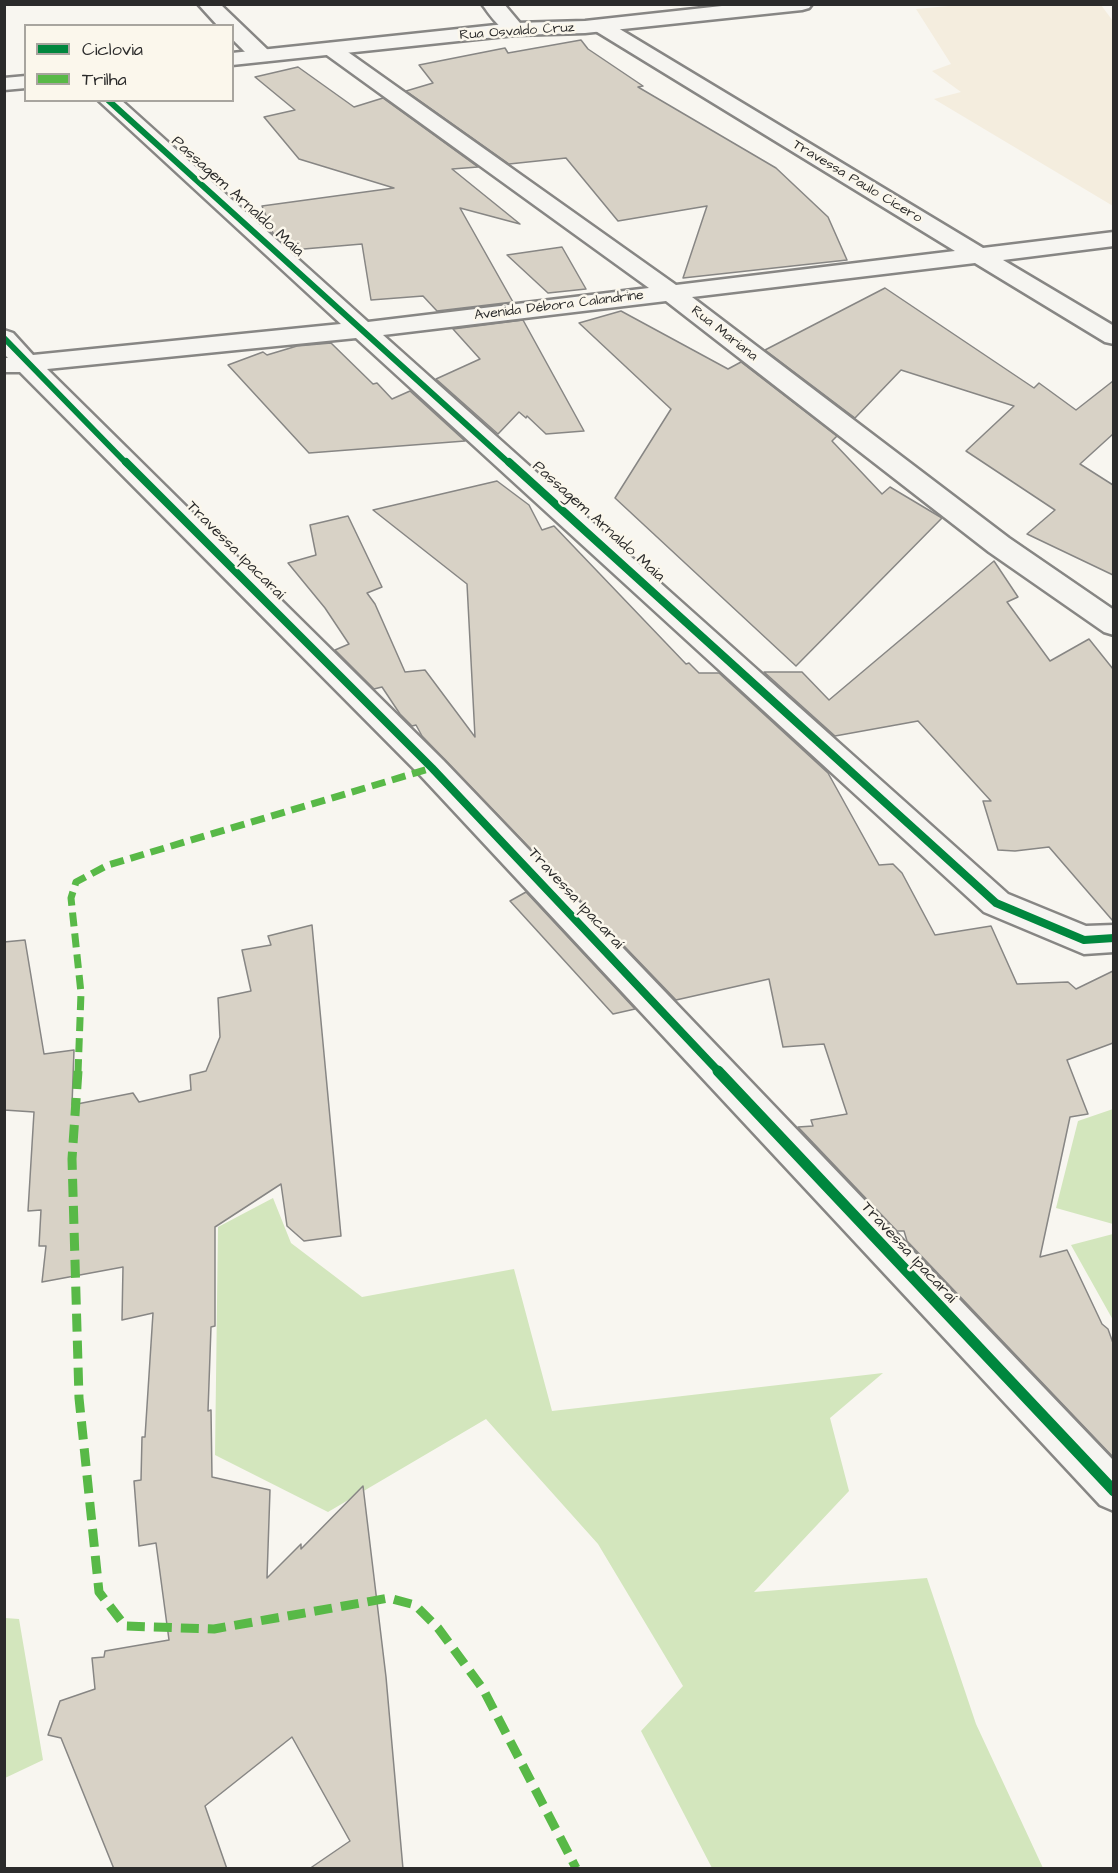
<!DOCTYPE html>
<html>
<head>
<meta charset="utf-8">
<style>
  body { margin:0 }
  #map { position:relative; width:1118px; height:1873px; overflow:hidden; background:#f8f6f0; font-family:"Architects Daughter",sans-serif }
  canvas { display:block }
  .frame { position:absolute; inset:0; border:6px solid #2b2b2b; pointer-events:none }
  .legend { position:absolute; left:24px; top:24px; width:210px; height:78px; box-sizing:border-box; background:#fbf7ec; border:2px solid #a8a59f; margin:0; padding:8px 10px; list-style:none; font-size:18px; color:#2b2b2b }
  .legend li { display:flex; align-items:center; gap:12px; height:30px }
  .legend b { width:30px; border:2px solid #a8a59f }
</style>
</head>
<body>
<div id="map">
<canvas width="1118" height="1873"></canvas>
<div class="frame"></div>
<ul class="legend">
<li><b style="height:8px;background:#00873e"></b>Ciclovia</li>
<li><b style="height:8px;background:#58b947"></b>Trilha</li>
</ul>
</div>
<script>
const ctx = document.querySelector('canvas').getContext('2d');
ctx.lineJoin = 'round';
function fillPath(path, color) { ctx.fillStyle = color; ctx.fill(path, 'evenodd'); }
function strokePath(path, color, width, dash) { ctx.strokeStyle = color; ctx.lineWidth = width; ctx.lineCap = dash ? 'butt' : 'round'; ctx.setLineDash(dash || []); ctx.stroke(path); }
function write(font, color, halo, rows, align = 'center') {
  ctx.font = font + ' "Architects Daughter",sans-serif'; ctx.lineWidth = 5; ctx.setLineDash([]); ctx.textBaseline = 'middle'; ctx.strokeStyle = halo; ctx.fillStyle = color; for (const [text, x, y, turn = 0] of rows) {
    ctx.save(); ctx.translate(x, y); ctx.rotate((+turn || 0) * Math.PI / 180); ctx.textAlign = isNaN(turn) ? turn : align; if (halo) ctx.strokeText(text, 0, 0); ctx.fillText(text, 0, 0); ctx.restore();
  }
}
const built = new Path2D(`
  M970,4l131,1 12,16v185l-179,-107 27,-7 -29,-21 19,-7 -35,-55z`);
const green = new Path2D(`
  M1113,1109h1l-1,115 -57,-16 22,-87z
  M273,1198l18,45 71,54 152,-28 38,142 331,-38 -53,45 19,73 -95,101 173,-14 49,146 67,144h-331l-71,-137 42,-45 -85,-142 -112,-125 -158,93 -113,-57 3,-228z
  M1113,1234h1l-1,86 -42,-75z
  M5,1618l14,1 24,141 -38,18z`);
const building = new Path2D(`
  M581,40l7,9 55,37 -5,1 138,81 52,49 19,43 -164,18 24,-72 -89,15 -52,-63 -57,6 -103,-73 27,-8 -14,-18 86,-17 3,5z
  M298,67l56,40 29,-9 95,69 -26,2 68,55 -60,-16 53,94 -76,9 -14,-15 -52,4 -9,-56 -70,6 -19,-17 -11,-27 132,-18 -95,-29 -35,-42 31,-7 -40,-33z
  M562,247l24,42 -38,4 -41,-38z
  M885,288l149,100 5,-5 37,27 37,-29v53l-33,30 33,21v90l-86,-41 28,-24 -89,-59 48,-45 -113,-36 -46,48 -90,-68z
  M621,311l107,58 13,-7 96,74 -5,5 50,53 8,-7 52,31 -146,148 -181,-168 56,-89 -92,-86z
  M523,320l61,111 -38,3 -19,-18 -1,2 -7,-6 -21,22 -62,-55 44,-20 -27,-30z
  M331,343l42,41 4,-1 15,16 18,-8 55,50 -156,12 -81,-88 35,-13 4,3 30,-9z
  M497,481l32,24 13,25 12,-4 132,138 3,-1 10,10h20l109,100 51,92 14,-1 9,9 33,62 56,-9 26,58 51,-2 8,7 37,-18v72l-46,17 21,54 -18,3 -30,140 27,-7 35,74 6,5 5,14v114l-206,-216 -3,-10h-7l-99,-104 15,-1 -2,-6 36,-6 -23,-70 -41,3 -14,-68 -93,21 -254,-264 -6,-11 -4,1 -12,-12 -18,-27 -8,2 -39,-39 14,-6 -24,-36 -37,-45 28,-8 -6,-30 38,-9 34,71 -15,6 8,11 30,68 20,-2 50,67 -8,-153 -94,-74z
  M994,561l24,36 -11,5 43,59 39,-22 24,30v252l-64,-74 -34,4 -17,-1 -15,-49h8l-73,-80 -83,15 -71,-64h38l27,28z
  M526,892l109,117 -22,5 -103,-113z
  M312,925l29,311 -37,5 -17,-15 -6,-42 -66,43v99l-4,1 -3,84 3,-1 1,67 58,13 -3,88 34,-34v5l62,-63 23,191 17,192h-94l41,-28 -58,-104 -87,69 22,63h-113l-53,-131 -13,-3 12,-34 35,-12 -3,-31 12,-1 1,-6 64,-11 -13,-97 -17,3 -5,-65 7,-1 1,-43h3l8,-124 -31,7 1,-53 -81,15 4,-36h-7l2,-36 -13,1 6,-99 -30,-2v-168l21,-2 19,114 30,-4 -2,55 61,-12 6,9 52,-12 -1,-15 16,-4 14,-34 -2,-39 33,-7 -9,-41 29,-5 -3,-9z`);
const minor = new Path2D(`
  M198,4h22l50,48 3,4 -3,4c-16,5 -26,-10 -38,-21v-13h-14z
  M482,4h22l21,25 -3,4c-17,5 -30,-15 -40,-29z
  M601,20l7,2 375,226 131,-16v14l-111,14 111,66v18l-9,-2 -130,-79 -283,34 317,241 105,72v25l-10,-3 -115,-80 -323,-251 -283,34 625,559 78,32 28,-1v27l-30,2 -100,-42 -628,-574 -309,31 396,391 671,701v50l-14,-6 -679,-729 -401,-404h-16v-14h4l-4,-4v-24l9,3 20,22 308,-31 -243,-224h23l247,222 281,-34 -325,-235 -3,-4 3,-4 7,-2 7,2 338,240 279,-34 -361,-221 -3,-4 3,-4z`);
const tertiary = new Path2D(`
  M740,4h72l-3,4 -7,2 -217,23 -70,2 -283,30v-12l283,-30 70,-2z
  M26,76v12l-22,2v-12z`);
const quietFar1 = new Path2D(`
  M78,1073l3,-80 -10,-95 5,-16 32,-17 324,-97`);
const quiet = new Path2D(`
  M78,1071l-6,88 7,239 20,194 26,34 89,3 175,-31 26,7 23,23 45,61 93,179`);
const cyclewayFar2 = new Path2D(`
  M108,100l402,364
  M4,338l123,126`);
const cyclewayFar1 = new Path2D(`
  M126,462l306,306 288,305
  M509,462l487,441 88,37 30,-2`);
const cycleway = new Path2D(`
  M718,1071l396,420`);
const farStreetnames = [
  ["Rua Osvaldo Cruz",517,32,-4],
  ["Travessa Paulo Cícero",857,182,31],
  ["Avenida Débora Calandrine",559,306,-7],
  ["Rua Mariana",724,334,38]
];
const streetNames = [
  ["Passagem Arnaldo Maia",237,197,42],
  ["Passagem Arnaldo Maia",598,522,42],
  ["Travessa Ipacaraí",235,551,45],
  ["Travessa Ipacaraí",575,899,47],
  ["Travessa Ipacaraí",908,1253,47]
];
fillPath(built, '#f4edde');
fillPath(green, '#d3e6bd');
fillPath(building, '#d8d2c6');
strokePath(building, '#878684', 1.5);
strokePath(minor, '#878684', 5);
strokePath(tertiary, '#878684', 5);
fillPath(minor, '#f6f5f1');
fillPath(tertiary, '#f6f5f1');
strokePath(quietFar1, '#58b947', 7, [14, 7]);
strokePath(quiet, '#58b947', 9, [18, 9]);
strokePath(cyclewayFar2, '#00873e', 6);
strokePath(cyclewayFar1, '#00873e', 8);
strokePath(cycleway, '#00873e', 11);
write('14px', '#2b2b2b', '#fbf7ec', farStreetnames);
write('16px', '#2b2b2b', '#fbf7ec', streetNames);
</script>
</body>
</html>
